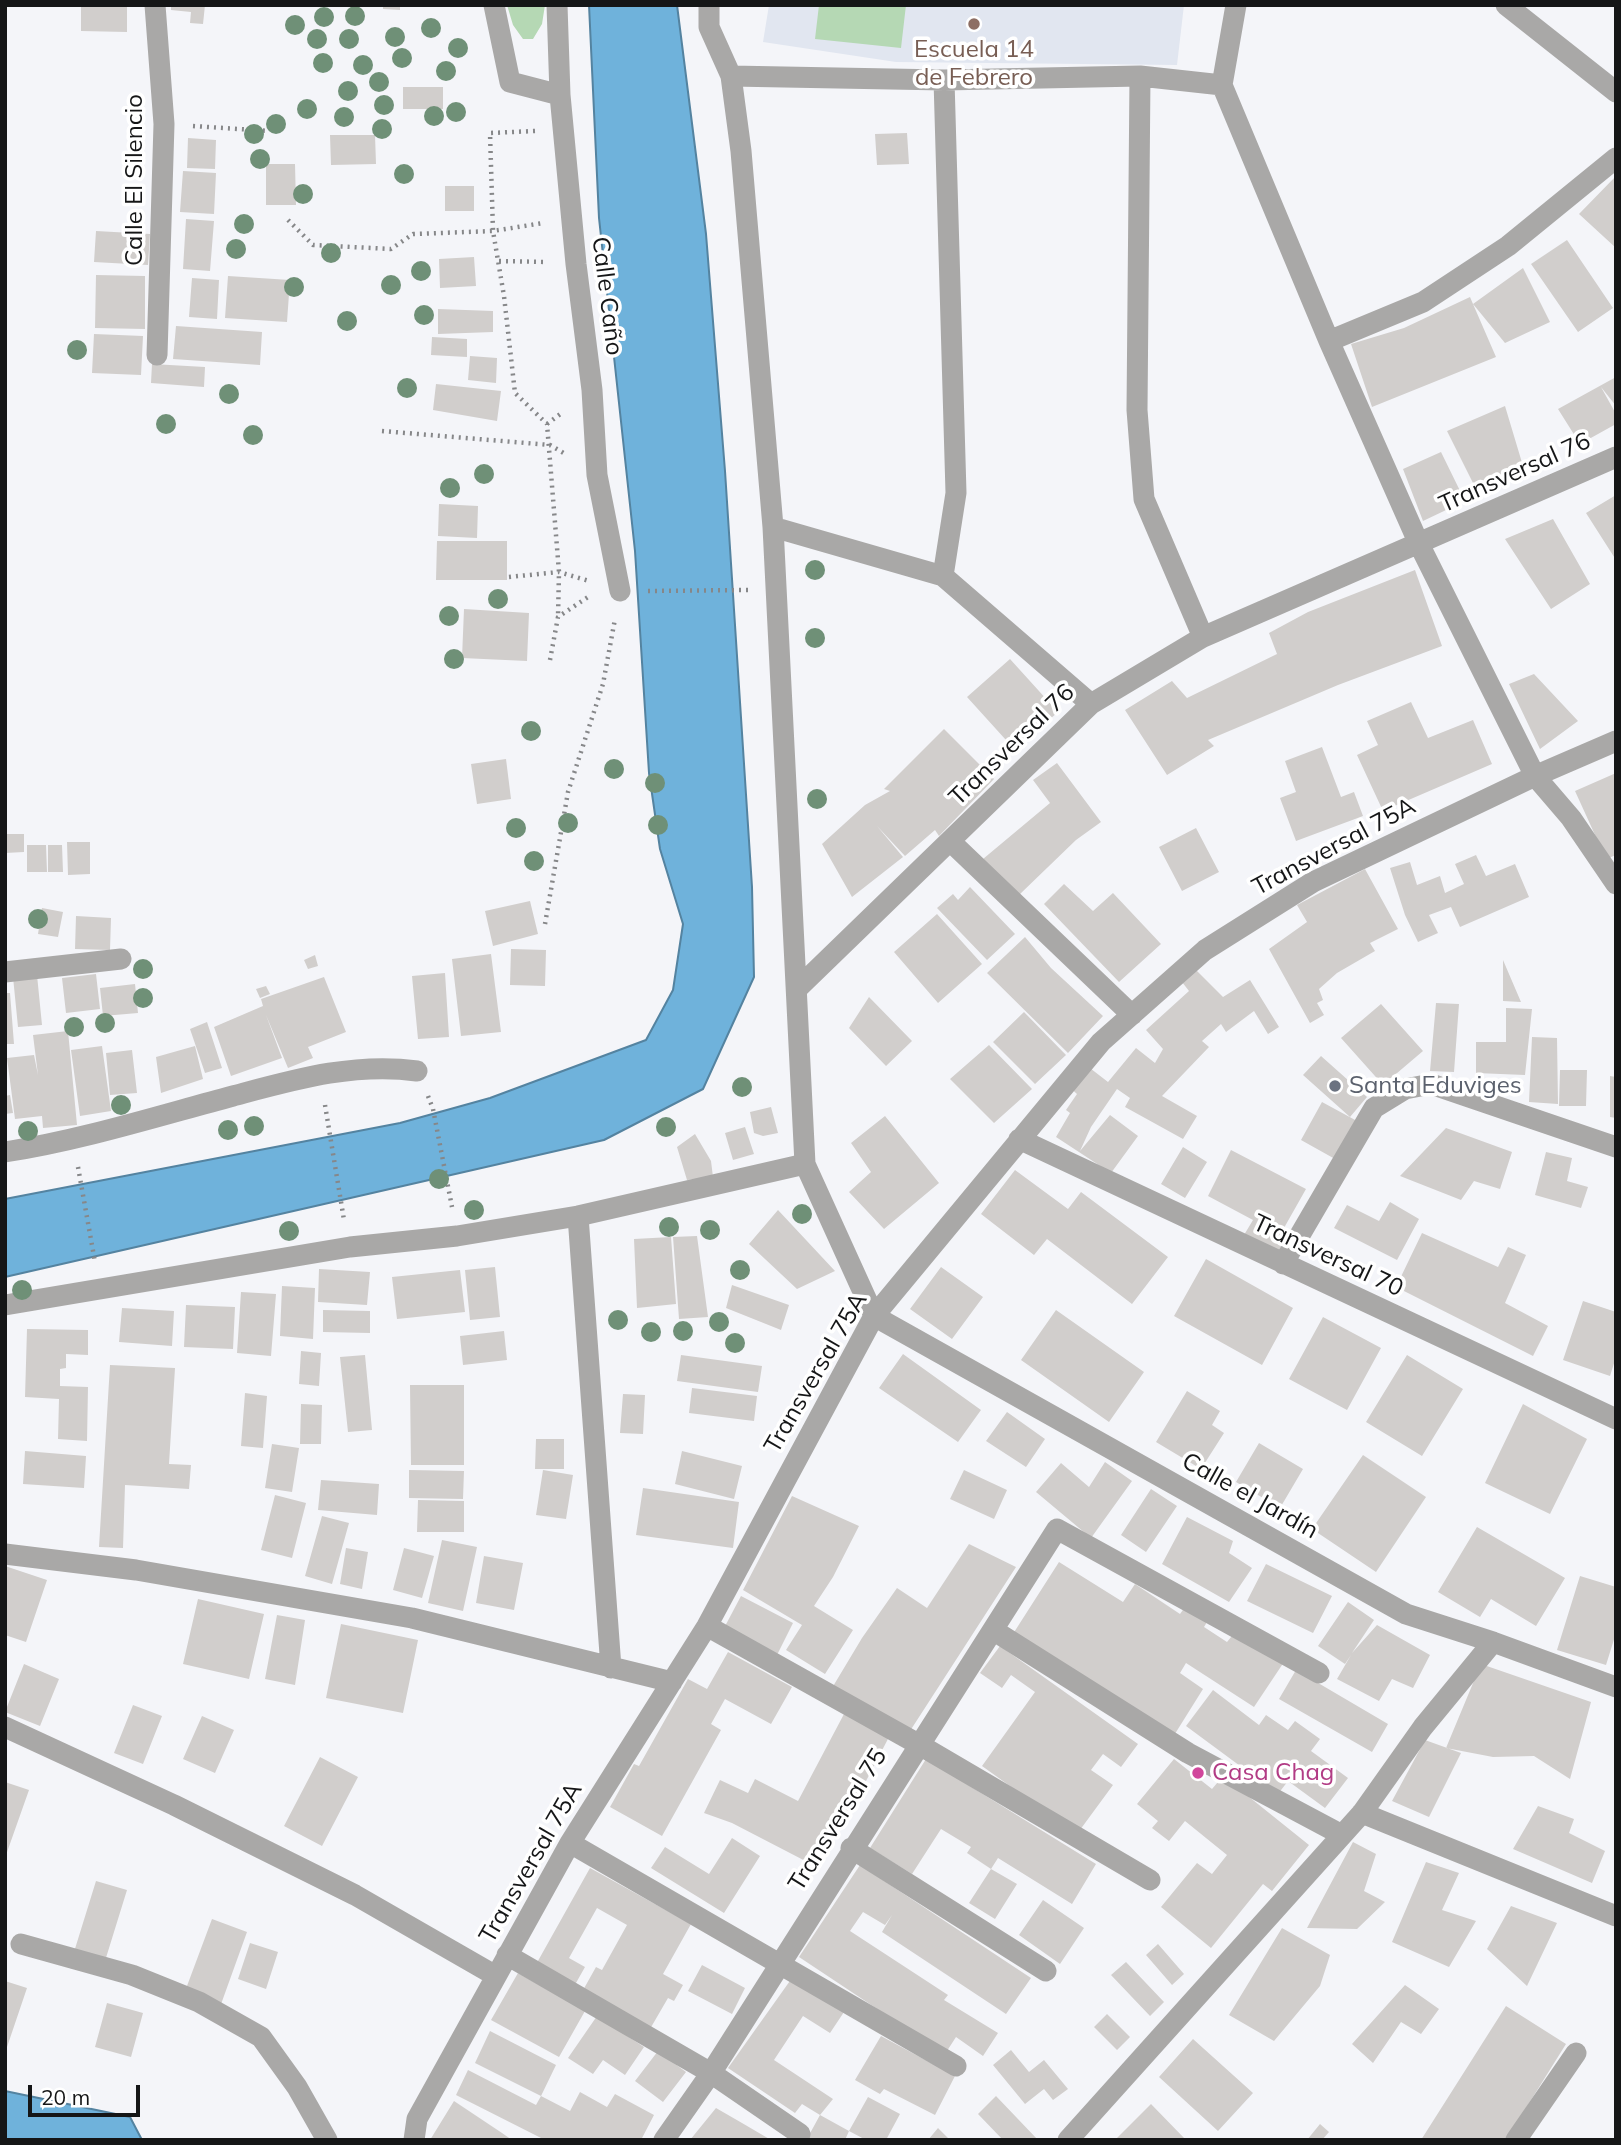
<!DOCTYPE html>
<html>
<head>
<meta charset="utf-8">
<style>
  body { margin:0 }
  #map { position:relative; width:1621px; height:2145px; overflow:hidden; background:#f4f5f9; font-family:Mulish,sans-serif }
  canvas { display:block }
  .frame { position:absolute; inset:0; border:7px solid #151617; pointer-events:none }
  .scale { position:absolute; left:28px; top:2085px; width:112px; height:32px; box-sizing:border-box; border:4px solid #151617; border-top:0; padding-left:9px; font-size:21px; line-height:24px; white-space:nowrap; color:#151617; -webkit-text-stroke:5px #fff; paint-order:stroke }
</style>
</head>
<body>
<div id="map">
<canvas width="1621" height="2145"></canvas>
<div class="frame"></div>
<div class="scale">20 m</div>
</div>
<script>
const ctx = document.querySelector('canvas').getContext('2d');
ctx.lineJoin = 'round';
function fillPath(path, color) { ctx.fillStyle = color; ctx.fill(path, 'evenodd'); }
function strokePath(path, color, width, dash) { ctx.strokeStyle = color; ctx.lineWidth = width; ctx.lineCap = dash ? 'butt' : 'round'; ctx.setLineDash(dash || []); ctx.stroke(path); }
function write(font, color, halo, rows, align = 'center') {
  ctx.font = font + ' Mulish,sans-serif'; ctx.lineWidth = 7; ctx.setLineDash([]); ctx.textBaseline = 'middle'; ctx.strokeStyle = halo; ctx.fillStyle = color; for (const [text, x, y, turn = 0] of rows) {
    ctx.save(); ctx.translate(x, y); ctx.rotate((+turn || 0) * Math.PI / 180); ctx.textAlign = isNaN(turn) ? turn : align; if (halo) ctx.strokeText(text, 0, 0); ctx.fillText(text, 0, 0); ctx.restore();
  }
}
const built = new Path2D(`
  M769,5h415l-7,60 -281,-3 -133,-20z`);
const green = new Path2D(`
  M507,5h38l-3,19 -9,15h-10l-10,-14z
  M819,5h87l-5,43 -86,-9z`);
const water = new Path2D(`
  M589,5h88l29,229 19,237 27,416 2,90 -51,112 -99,51 -599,137v-78l395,-76 90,-25 156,-58 27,-50 10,-66 -23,-75 -11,-76 -14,-222 -36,-333z
  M5,2091l125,26 12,23h-137z`);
const building = new Path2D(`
  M81,5h46v27l-46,-1z
  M171,5h34l-2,19 -13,-1 1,-11 -20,-2z
  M383,5h17v5l-17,-1z
  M403,87h40v22h-40z
  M907,133l2,31 -32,1 -2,-31z
  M330,135h45l1,29 -45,1z
  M188,138l28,2 -1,29 -28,-1z
  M266,164h29l1,41h-30z
  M183,171l33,2 -2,41 -34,-2z
  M1616,176v72l-37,-34z
  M445,186h29v25h-29z
  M186,219l28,2 -4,50 -27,-2z
  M96,231l54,3 -2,31 -54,-3z
  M1567,240l46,68 -35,24 -47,-68z
  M474,257l2,29 -36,2 -1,-29z
  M1523,268l27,54 -45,21 -32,-39 23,53 -124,50 -21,-63 53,-16 66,-31 3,7z
  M96,275l49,1v53l-50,-1z
  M228,276l62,4 -3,42 -62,-4z
  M192,278l27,2 -2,39 -28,-2z
  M438,309l55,2v21l-55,2z
  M176,326l86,6 -2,33 -87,-6z
  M94,334l49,2 -2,39 -49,-2z
  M432,337l35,2v18l-36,-2z
  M470,356l27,2 -1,25 -28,-3z
  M152,364l53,3 -1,20 -53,-4z
  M1616,377v29l-15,-19 15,27v10l-36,20 -22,-35z
  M436,384l65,7 -4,30 -64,-11z
  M1505,406l18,60 -46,25 -30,-60z
  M1441,452l24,49 -42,20 -20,-52z
  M1616,495v65l-30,-47z
  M439,504l39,2 -1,32 -39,-2z
  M1553,519l37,65 -39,25 -46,-70z
  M437,541h70v39h-71z
  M1415,570l27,76 -104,39 -130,55 6,6 -47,29 -42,-65 47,-29 15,17 90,-44 -8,-21 39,-21z
  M464,609l65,4 -2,48 -65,-3z
  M1010,659l48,53 -43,38 -48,-53z
  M1534,674l44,47 -38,28 -31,-65z
  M1411,702l17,36 45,-18 19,44 -109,47 -26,-56 21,-10 -11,-24z
  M944,729l50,50 -55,57 -4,-6 -30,26 -28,-30 26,31 -51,40 -30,-53 43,-39 25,-14 -6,-2z
  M1322,747l19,50 13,-5 9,24 -67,25 -16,-43 16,-6 -11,-31z
  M506,759l5,40 -34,5 -6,-40z
  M1057,763l44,59 -25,18 -57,55 -36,-36 67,-56 -17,-23z
  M1616,773v82l-10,4 -31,-68z
  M1196,828l23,44 -37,19 -23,-44z
  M5,834h19v18l-19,1z
  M67,842h23v32l-22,1z
  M27,845h19l1,27h-20z
  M48,845h14l1,27h-15z
  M1476,855l10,21 29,-12 14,33 -69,30 -9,-20 -22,8 9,18 -20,9 -13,-27 -15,-47 20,-6 7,23 23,-9 5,17 19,-9 -9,-20z
  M1365,869l33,60 -28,14 5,8 -38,22 -18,16 4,11 -6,3 7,12 -14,8 -41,-74 38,-27 -10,-17z
  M1064,884l29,27 20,-18 48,51 -42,38 -75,-78z
  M970,887l45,47 -28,26 -50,-52 16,-14 5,6z
  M530,901l8,33 -45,12 -8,-35z
  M42,908l21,4 -5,25 -20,-3z
  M937,914l45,50 -44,39 -44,-51z
  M76,916l35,2 -1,32 -35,-1z
  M1025,937l26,31 52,48 -35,37 -81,-80z
  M511,949l35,1 -1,36 -35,-1z
  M491,954l10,78 -40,4 -9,-77z
  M315,955l3,11 -10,3 -4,-9z
  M1503,960l18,42 -18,-1z
  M1196,970l27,27 27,-17 29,47 -11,7 -14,-23 -28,21 -5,-8 -19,17 7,6 -47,49 35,20 -14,23 -58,-32 5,-9 -13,-9 -26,38 -11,24 30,-36 28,21 -27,37 -55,-36 14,-24 -4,-3 11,-16 -9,-8 18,-21 22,17 28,-34 19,15 8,-14 -17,-19 43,-39 -7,-9z
  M445,973l4,64 -31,2 -6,-63z
  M96,974l4,35 -34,4 -4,-35z
  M37,975l5,50 -24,2 -5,-50z
  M324,977l22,55 -38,15 5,11 -25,10 -22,-53 16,43 -51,18 -17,-49 49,-21 -2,-7z
  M135,984l3,29 -35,3 -3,-28z
  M266,986l4,8 -10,4 -4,-9z
  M5,993h5l4,51h-9z
  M869,997l43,44 -26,25 -37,-38z
  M1436,1003l23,1 -5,68 -24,-1z
  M1381,1004l42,47 -40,34 -42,-47z
  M1506,1008l26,1 -7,66 -49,-2v-31h30z
  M1024,1012l42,43 -31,29 -42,-42z
  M207,1022l15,46 -17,5 -15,-44z
  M68,1031l9,94 -34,3 -1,-12 -27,3 -8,-61 27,-3 4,20 -5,-40z
  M1532,1037l25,1 1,66 -29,-2z
  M989,1045l43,44 -38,34 -44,-44z
  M102,1046l9,65 -31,5 -9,-66z
  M195,1046l8,33 -42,14 -5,-36z
  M132,1050l5,43 -27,2 -4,-42z
  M1321,1056l46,41 -17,20 -47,-42z
  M1560,1070h27l-1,36h-27z
  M1610,1076l6,1v41l-6,-1z
  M10,1095l3,18 -8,1v-18z
  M1322,1102l35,19 -22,38 -34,-19z
  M771,1107l7,26 -15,3 -9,-3 -4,-21z
  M885,1116l54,67 -55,46 -35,-37 22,-20 -20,-29z
  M745,1127l9,27 -21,6 -8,-27z
  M1446,1128l66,24 -12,37 -26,-8 -13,19 -61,-24z
  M695,1134l16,27 2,16 -26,3 -10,-33z
  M1183,1147l24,15 -22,36 -24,-14z
  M1231,1150l75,39 -26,46 8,3 -9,16 -35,-19 9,-15 -45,-24z
  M1546,1152l26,6 -5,23 21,6 -7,21 -46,-13z
  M1015,1170l53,39 13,-17 87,65 -36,47 -85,-65 -13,16 -53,-41z
  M1390,1202l29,17 -22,41 -63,-32 13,-23 32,16z
  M778,1210l57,61 -38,18 -48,-45z
  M1422,1233l76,34 10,-20 18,8 -21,48 43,23 -15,30 -137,-69z
  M697,1236l11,81 -29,2 -6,-82z
  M671,1237l5,67 -39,4 -3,-69z
  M1206,1259l87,49 -31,57 -88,-49z
  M495,1267l5,50 -30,3 -5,-50z
  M941,1267l42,30 -31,42 -42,-30z
  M319,1269l51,3 -3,33 -49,-3z
  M460,1270l5,42 -68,7 -5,-42z
  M732,1285l57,20 -8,25 -55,-22z
  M282,1286l33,2 -2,51 -33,-3z
  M241,1292l35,2 -5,62 -34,-3z
  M1583,1301l33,11v45l-6,19 -47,-16z
  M186,1305l49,2 -2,42 -49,-2z
  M122,1308l52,3 -2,35 -53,-4z
  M323,1310l47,1v22l-47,-1z
  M1056,1310l88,62 -35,50 -88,-62z
  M1323,1317l58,31 -34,62 -58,-31z
  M27,1329l61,1v25l-22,-1v14l-6,1v17l28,1 -1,54 -29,-2 1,-40 -34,-2z
  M504,1331l3,29 -44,5 -3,-29z
  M301,1351l20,2 -2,33 -20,-2z
  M903,1354l78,56 -23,32 -79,-54z
  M365,1355l7,75 -24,2 -8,-75z
  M681,1355l81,11 -4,26 -81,-11z
  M1407,1355l56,34 -41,67 -56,-34z
  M110,1365l65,3 -6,96 22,1 -2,24 -64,-4 -2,63 -24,-1z
  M410,1385h54v80h-53z
  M692,1388l65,8 -3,25 -65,-8z
  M1187,1391l33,20 -8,14 12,8 -23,36 -45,-27z
  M245,1393l22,3 -4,52 -22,-2z
  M623,1394l22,1 -2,39 -23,-1z
  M301,1404l21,1 -1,39h-21z
  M1523,1404l64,35 -37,75 -65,-31z
  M1007,1412l38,27 -19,28 -40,-26z
  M536,1439h28v30h-29z
  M1259,1443l44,26 -23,39 -44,-26z
  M272,1444l27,4 -7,44 -27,-4z
  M25,1451l61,5 -2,32 -61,-4z
  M682,1451l60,15 -8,33 -59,-15z
  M1363,1455l63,42 -50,75 -64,-43z
  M1105,1462l27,19 -41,57 -55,-46 25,-29 28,24z
  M409,1470l55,1 -1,28 -54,-1z
  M543,1470l30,5 -7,44 -30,-4z
  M964,1470l43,20 -13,29 -44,-20z
  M321,1480l58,4 -2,31 -59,-5z
  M643,1488l96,14 -6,46 -97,-13z
  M1151,1489l26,17 -31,46 -25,-17z
  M275,1495l31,8 -14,55 -31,-8z
  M792,1496l67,30 -26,51 -19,29 39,24 -28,44 -39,-24 16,-25 -59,-35z
  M418,1500l46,1v31h-47z
  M322,1516l27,7 -17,61 -27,-8z
  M1187,1517l46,24 -4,12 23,15 -23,34 -67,-38z
  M1477,1527l88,51 -29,48 -45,-27 -11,18 -42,-25z
  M442,1540l35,7 -14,64 -35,-8z
  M969,1544l47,23 -106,164 -78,-43 30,-50 35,-50 30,20z
  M346,1548l22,4 -6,37 -22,-5z
  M404,1548l30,8 -12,42 -29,-8z
  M484,1556l39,7 -9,47 -38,-7z
  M1059,1562l64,40 12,-18 45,30 5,-7 22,15 -3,5 23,15 9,-11 48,31 -30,45 -68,-44 -6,10 23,16 -30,48 -162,-100z
  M1266,1564l66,32 -19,37 -66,-32z
  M5,1566l42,14 -21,62 -21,-7z
  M1580,1576l36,11v46l-10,32 -49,-15z
  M741,1596l52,27 -17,34 -53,-27z
  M198,1599l66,15 -15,65 -66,-15z
  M1348,1602l26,18 -22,33 25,-28 53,30 -17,33 -21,-9 -13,22 -42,-22 14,-24 -6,9 -27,-18z
  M277,1615l28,5 -10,65 -30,-6z
  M341,1624l77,16 -15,73 -77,-15z
  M1000,1646l138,98 -17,23 -18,-13 -12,16 22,15 -36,49 -95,-68 53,-74 -24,-17 -9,13 -22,-15z
  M728,1652l64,35 -21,37 -46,-25 -14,25 10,6 -59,106 -52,-29 24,-43 5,2 49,-87 19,10z
  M24,1664l35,15 -19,47 -35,-14z
  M1481,1664l110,38 -21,77 -36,-23 -41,1 -47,-9z
  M1296,1670l92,54 -16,28 -93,-53z
  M1213,1690l46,35 7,-10 22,15 7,-9 25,18 -9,12 37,27 -23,30 -37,-27 -10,13 -92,-68z
  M133,1705l29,11 -19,48 -29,-11z
  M844,1714l45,23 -46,88 -5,-3 -23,44 -83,-43 -28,-10 16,-33 28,13 7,-14 43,22z
  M202,1716l32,14 -19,43 -32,-14z
  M1425,1740l36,13 -32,64 -37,-16z
  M320,1757l38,20 -36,69 -38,-20z
  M926,1759l170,105 -24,40 -74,-46 -7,11 -24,-16 4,-6 -30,-18 -29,45 -42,-26z
  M1174,1759l38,30 11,-13 86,69 -37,46 -9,-7 -52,64 -50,-41 36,-44 15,11 15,-19 -42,-34 -16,20 -17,-13 6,-7 -21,-17z
  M5,1782l24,8 -23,65h-1z
  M1538,1806l36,13 -5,14 36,18 -13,32 -79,-34z
  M732,1838l28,18 -36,57 -73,-45 14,-21 44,27z
  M1353,1842l23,12 -12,37 21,11 -28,27 -50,-1z
  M1426,1862l33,11 -17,37 34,11 -27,46 -57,-25z
  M860,1865l171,113 -25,36 -124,-82 10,-17 -7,10 -22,-13 -13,19 98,64 -4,5 54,33 -15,23 -27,-19 -11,17 -146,-97z
  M590,1868l101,56 -28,50 20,11 -9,16 -6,-3 -18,31 -68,-37 14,-25 6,3 25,-45 -30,-17 -28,50 16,9 -13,23 -38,-22z
  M991,1869l26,15 -22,35 -26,-16z
  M96,1881l31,9 -22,71 -31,-9z
  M1043,1900l41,28 -24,36 -41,-29z
  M1511,1906l46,17 -30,63 -40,-37z
  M212,1919l35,13 -27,75 -36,-13z
  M1282,1928l48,27 -10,31 -46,55 -45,-26z
  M250,1943l28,9 -12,37 -28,-10z
  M1158,1944l26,30 -12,11 -26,-30z
  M1126,1962l38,40 -14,14 -39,-41z
  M702,1965l43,23 -13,26 -44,-23z
  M518,1973l67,38 -26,46 -68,-37z
  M792,1978l52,34 -14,21 -27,-17 -29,44 59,39 -13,16 29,16 -4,9h-32l-5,-3 12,-22 -18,-11 -7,9 -67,-45z
  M5,1981l22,7 -21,62h-1z
  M1405,1985l34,24 -18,25 -20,-12 -28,41 -21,-19z
  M107,2003l36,10 -12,44 -36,-10z
  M1506,2006l60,38 -60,96h-85z
  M1107,2014l23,23 -13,13 -23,-23z
  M597,2016l47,31 -19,28 -22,-15 -10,14 -25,-16z
  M490,2031l66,34 -15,31 29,15 10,-19 27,15 8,-13 39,21 -13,25h-96l-89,-45 12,-25 68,35 5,-9 -66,-33z
  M881,2036l74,40 -20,39 -51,-26 -4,5 -25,-14z
  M1193,2039l60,54 -35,38 -59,-54z
  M1011,2050l18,22 15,-12 24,29 -15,11 -9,-11 -19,15 -32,-39z
  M658,2051l28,21 -23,30 -28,-21z
  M996,2096l42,44h-35l-25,-26z
  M868,2097l32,17 -14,26h-20l-17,-9z
  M454,2101l48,32 10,7h-82z
  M1151,2104l35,36h-71z
  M716,2108l26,15 29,17h-81z
  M1320,2124l9,8 -7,8h-15z
  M938,2128l12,12h-22z`);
const path = new Path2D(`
  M193,126l76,5
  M535,131l-45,2 3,98 11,65 11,97 32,31 12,148 -1,45
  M288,220l25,25 78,4 22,-15 80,-3 50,-8
  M499,261l48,1
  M547,424l16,-12
  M382,431l168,14 17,10
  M509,577l50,-5 30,9
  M648,591l100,-1
  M550,660l8,-43 33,-22
  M545,924l23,-132 35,-108 12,-65
  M428,1096l5,13 19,98
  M325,1105l19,115
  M78,1167l17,95`);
const minor = new Path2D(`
  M155,5l9,119 -7,231
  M494,5l16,77 50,13
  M557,5l3,90 16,169 16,126 5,85 23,116
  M709,5v22l22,49 10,75 32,376 32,637 69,152
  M1236,5l-14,80 107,256 90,203 116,232 36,42 45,66
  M1506,5l110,87
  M731,76l213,4 196,-4 82,9
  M1140,76l-3,334 7,89 59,138
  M1329,341l94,-39 85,-56 108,-88
  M773,527l170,49 148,128
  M943,576l13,-83 -12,-413
  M950,841l182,174
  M5,972l116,-13
  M798,988l293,-284 112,-67 413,-180
  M1019,1139l597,280
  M5,1152c77,-12 153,-36 228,-56 60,-16 121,-34 184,-25
  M578,1216l33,452
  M1283,1264l91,-156 31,-19 26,-5 185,63
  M5,1305l345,-58 107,-11 121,-20 227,-52
  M874,1316l532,298 87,28 123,45
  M5,1554l131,16 276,48 260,64
  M707,1626l211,118 232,136
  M993,1630l195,123 154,82
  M5,1727l169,78 181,90 141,81
  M1362,1813l254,103
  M570,1843l386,223
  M851,1848l195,123
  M21,1944l111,31 67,27 62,35 36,50 30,53
  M507,1955l204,118 89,61
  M414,2140l3,-21 153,-276 137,-217 167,-310 227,-274 104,-92 108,-68 222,-106 81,-35
  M664,2140l47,-67 346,-544 262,144
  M1068,2140l294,-327 61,-86 70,-85
  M1516,2140l60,-87`);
const trees = [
  [355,16],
  [324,17],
  [295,25],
  [431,28],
  [395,37],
  [317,39],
  [349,39],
  [458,48],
  [402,58],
  [323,63],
  [363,65],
  [446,71],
  [379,82],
  [348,91],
  [384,105],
  [307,109],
  [456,112],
  [434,116],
  [344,117],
  [276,124],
  [382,129],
  [254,134],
  [260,159],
  [404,174],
  [303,194],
  [244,224],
  [236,249],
  [331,253],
  [421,271],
  [391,285],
  [294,287],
  [424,315],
  [347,321],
  [77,350],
  [407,388],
  [229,394],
  [166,424],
  [253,435],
  [484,474],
  [450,488],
  [815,570],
  [498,599],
  [449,616],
  [815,638],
  [454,659],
  [531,731],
  [614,769],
  [655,783],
  [817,799],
  [568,823],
  [658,825],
  [516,828],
  [534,861],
  [38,919],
  [143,969],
  [143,998],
  [105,1023],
  [74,1027],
  [742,1087],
  [121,1105],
  [254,1126],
  [666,1127],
  [228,1130],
  [28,1131],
  [439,1179],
  [474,1210],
  [802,1214],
  [669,1227],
  [710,1230],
  [289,1231],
  [740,1270],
  [22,1290],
  [618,1320],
  [719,1322],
  [683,1331],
  [651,1332],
  [735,1343]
];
const markers = [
  [974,24,7,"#8d6e63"],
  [1335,1086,7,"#6b7280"],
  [1198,1773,7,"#d1479c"]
];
const educationNames = [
  ["Escuela 14",974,50],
  ["de Febrero",974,78]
];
const streetNames = [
  ["Calle El Silencio",135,180,-90],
  ["Calle Caño",607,296,83],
  ["Transversal 76",1515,473,-24],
  ["Transversal 76",1012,745,-44],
  ["Transversal 75A",1334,847,-28],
  ["Transversal 70",1328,1256,25],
  ["Transversal 75A",816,1373,-60],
  ["Calle el Jardín",1250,1496,29],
  ["Transversal 75",838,1820,-58],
  ["Transversal 75A",531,1863,-60]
];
const worshipNames = [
  ["Santa Eduviges",1349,1086]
];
const hotelNames = [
  ["Casa Chag",1212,1773]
];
fillPath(built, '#e1e6f0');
fillPath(green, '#b5d8b4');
fillPath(water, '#6fb2db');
strokePath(water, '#5483a0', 2);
fillPath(building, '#d1cecc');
strokePath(path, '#868789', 4.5, [2, 5]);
strokePath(minor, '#a9a8a7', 21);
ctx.fillStyle = '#6f9077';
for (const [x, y] of trees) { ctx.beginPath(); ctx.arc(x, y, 10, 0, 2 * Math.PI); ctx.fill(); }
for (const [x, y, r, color] of markers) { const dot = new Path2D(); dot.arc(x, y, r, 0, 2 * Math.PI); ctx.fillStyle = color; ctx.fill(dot); strokePath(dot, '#fff', 2.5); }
write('24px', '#785e54', '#fff', educationNames);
write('24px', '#151617', '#fff', streetNames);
write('24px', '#5b616d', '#fff', worshipNames, 'left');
write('24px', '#b23c85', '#fff', hotelNames, 'left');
</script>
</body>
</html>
